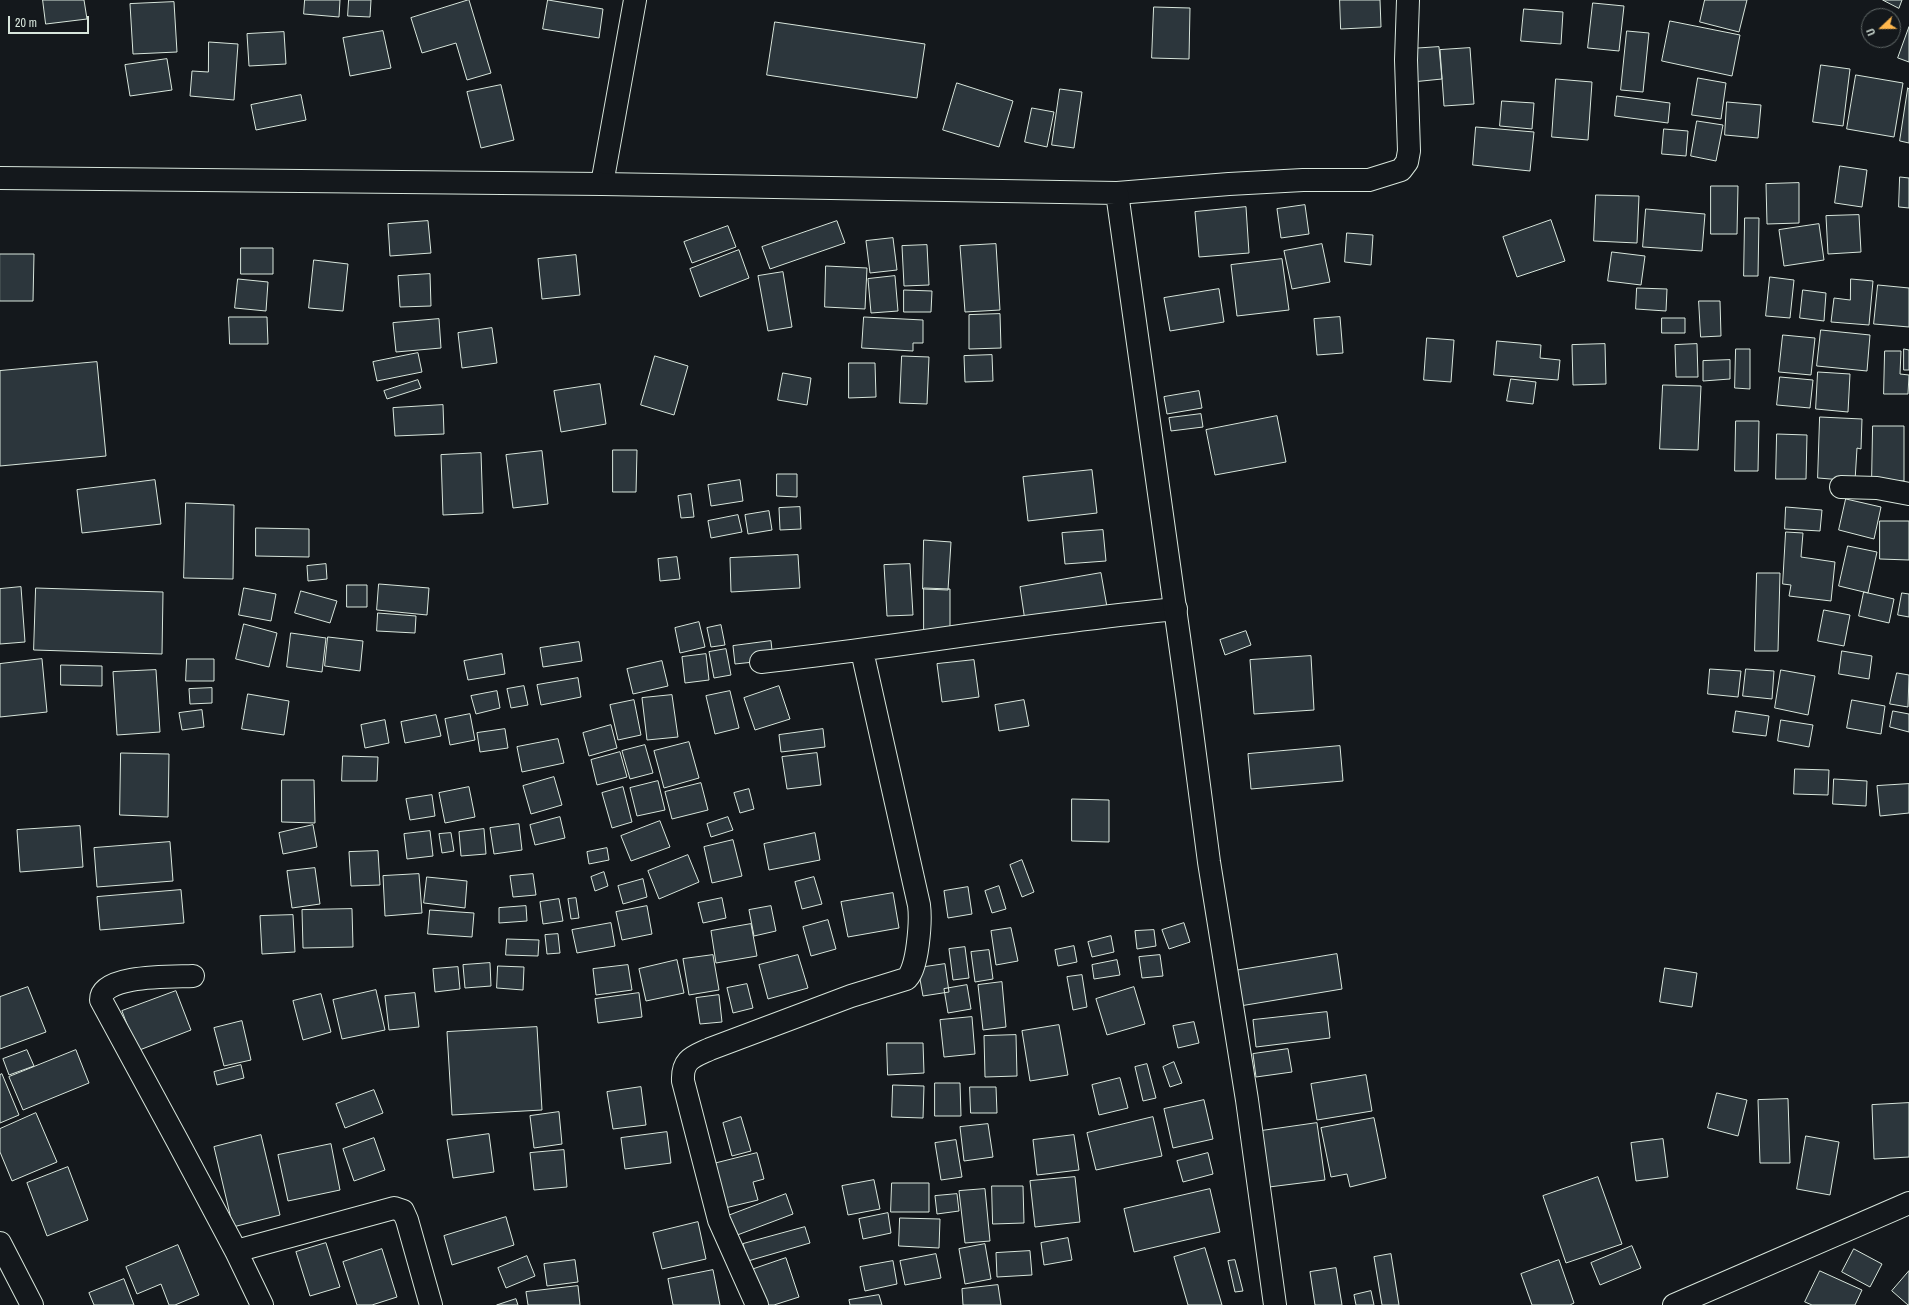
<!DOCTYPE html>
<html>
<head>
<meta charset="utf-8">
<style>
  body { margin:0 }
  #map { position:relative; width:1909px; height:1305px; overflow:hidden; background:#14181c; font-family:"Archivo Narrow",sans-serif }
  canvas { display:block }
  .north { position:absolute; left:1861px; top:8px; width:40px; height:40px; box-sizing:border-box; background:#14181c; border:1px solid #626a69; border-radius:50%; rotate:248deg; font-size:11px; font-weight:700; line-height:16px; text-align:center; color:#d8e6dc }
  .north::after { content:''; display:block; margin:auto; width:14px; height:18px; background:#ffb74d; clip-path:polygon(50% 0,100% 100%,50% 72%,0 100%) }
  .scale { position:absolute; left:8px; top:16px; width:81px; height:18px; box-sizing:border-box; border:2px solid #d8e6dc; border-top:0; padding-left:5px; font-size:12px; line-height:14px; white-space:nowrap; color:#d8e6dc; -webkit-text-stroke:3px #14181c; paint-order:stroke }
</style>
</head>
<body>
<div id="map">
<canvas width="1909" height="1305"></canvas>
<div class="north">U</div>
<div class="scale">20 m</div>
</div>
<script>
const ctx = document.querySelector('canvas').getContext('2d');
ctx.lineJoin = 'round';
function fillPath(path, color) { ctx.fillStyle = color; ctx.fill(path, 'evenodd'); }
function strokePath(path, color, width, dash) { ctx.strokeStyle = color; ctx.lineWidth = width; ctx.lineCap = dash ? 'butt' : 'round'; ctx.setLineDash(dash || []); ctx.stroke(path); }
const building = new Path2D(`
  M43,0h41l3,19 -41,5z
  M305,0h35l-1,17 -35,-3z
  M349,0h22l-1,17 -22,-1z
  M469,0l22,73 -24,7 -11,-37 -34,10 -11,-35z
  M548,0l55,9 -4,29 -56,-9z
  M1340,0h40l1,27 -40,2z
  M1705,0h42l-8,32 -39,-10z
  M1883,0h19l-3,8z
  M174,2l3,50 -44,2 -3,-50z
  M1593,3l31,3 -5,45 -31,-3z
  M1154,7l36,1 -1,51 -37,-1z
  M1524,9l39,3 -2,32 -40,-3z
  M1670,21l70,14 -8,41 -70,-15z
  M775,22l150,22 -8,54 -150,-23z
  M1909,27v35l-11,-4z
  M383,31l8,37 -41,8 -7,-38z
  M1627,31l22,2 -6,59 -22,-2z
  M284,32l2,32 -37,2 -2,-32z
  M209,42l29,2 -4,56 -44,-4 2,-25 16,1z
  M1439,47l3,32 -30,3 -3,-33z
  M1470,48l4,56 -30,2 -4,-56z
  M167,59l5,31 -42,6 -5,-31z
  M1821,65l29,4 -7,57 -30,-4z
  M1856,75l47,8 -9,54 -47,-8z
  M1698,78l28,5 -5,36 -29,-4z
  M1556,79l36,3 -4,58 -36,-3z
  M957,83l56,18 -14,46 -56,-17z
  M501,85l13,55 -33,8 -14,-56z
  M1908,88l1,1v54l-9,-2z
  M1060,89l22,3 -8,56 -22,-3z
  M301,95l5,25 -50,10 -5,-25z
  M1617,96l53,7 -2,20 -53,-7z
  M1502,101l32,2 -2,26 -32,-3z
  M1727,102l34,3 -3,33 -33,-3z
  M1032,108l22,4 -7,35 -22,-5z
  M1697,121l26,4 -7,36 -25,-5z
  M1476,127l58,5 -4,39 -57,-6z
  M1664,129l24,2 -2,25 -24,-2z
  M1840,166l27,4 -5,37 -27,-4z
  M1900,177l9,1v30l-10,-1z
  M1799,183v40l-32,1 -1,-40z
  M1711,186h27l-1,48h-26z
  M1596,195l43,1 -2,47 -43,-2z
  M1305,205l4,29 -28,4 -4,-29z
  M1246,207l3,46 -50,4 -4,-45z
  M1646,209l59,5 -3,37 -59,-4z
  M1859,215l2,37 -33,2 -2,-38z
  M1745,218h14l-1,58h-14z
  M1551,220l14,41 -48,16 -14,-40z
  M428,221l3,32 -41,3 -2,-32z
  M837,221l8,22 -75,26 -8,-22z
  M1819,224l5,36 -40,6 -5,-36z
  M728,226l8,21 -44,16 -8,-21z
  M1347,233l26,2 -2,30 -26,-3z
  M893,238l4,32 -27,3 -4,-32z
  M996,244l4,66 -35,2 -5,-66z
  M1322,244l8,38 -38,7 -8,-38z
  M927,245l2,40 -25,1 -2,-40z
  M241,248h32v26h-32z
  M739,250l10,28 -49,19 -10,-28z
  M1612,252l33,4 -4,29 -33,-4z
  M0,254h34l-1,47h-33z
  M576,255l4,40 -38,4 -4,-40z
  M1282,259l7,51 -52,6 -6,-51z
  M314,260l34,4 -5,47 -34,-3z
  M826,266l41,2 -2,41 -40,-2z
  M783,272l9,55 -24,4 -10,-55z
  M430,274l1,32 -31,1 -2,-31z
  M895,276l3,35 -27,2 -3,-34z
  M1770,277l24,3 -4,38 -24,-2z
  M238,279l30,3 -2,29 -31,-3z
  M1851,279l22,2 -4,44 -38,-3 3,-24 16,2z
  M1878,285l31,3v39l-35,-3z
  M1637,288l30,1 -1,22 -30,-2z
  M1219,289l5,33 -54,9 -6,-33z
  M904,290l28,1 -1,21h-27z
  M1803,290l23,3 -2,28 -24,-3z
  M1699,301h21l1,35 -20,1z
  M1000,314l1,34 -32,1v-34z
  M229,317h38l1,27h-38z
  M864,317l59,3v23h-10v8l-51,-3z
  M1340,317l3,36 -26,2 -3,-36z
  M1662,318h23v15h-23z
  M439,319l2,29 -45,4 -3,-29z
  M492,328l5,35 -35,5 -4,-35z
  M1821,330l49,5 -3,36 -50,-5z
  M1783,335l32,3 -4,37 -32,-3z
  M1427,338l27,2 -3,42 -27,-2z
  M1497,341l44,4 -1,13 20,2 -2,20 -64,-5z
  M1605,344l1,40 -33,1 -1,-40z
  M1697,344l1,33h-22l-1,-32z
  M1736,349h14v40l-15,-1z
  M1904,349l5,1v20h-5z
  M1885,351h16l-1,23 9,1 -1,19h-24z
  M418,353l4,19 -45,9 -4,-19z
  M992,355l1,26 -28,1 -1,-26z
  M655,356l33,10 -14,49 -33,-10z
  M902,356l27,1 -2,47 -27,-1z
  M1730,360v19l-27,2v-20z
  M97,362l9,94 -106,10v-95z
  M849,363h26l1,34 -27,1z
  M1818,372l32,2 -2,38 -32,-3z
  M783,373l28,5 -4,27 -29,-5z
  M1780,377l33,3 -3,28 -33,-3z
  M1511,379l25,3 -3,22 -26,-3z
  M418,380l3,8 -34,11 -3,-8z
  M600,384l6,40 -45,8 -7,-41z
  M1663,385l38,1 -3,64 -38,-1z
  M1199,391l3,17 -35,6 -3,-17z
  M443,405l1,29 -49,2 -2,-28z
  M1201,414l2,13 -32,4 -2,-13z
  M1277,416l9,46 -71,13 -9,-45z
  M1820,417l42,2 -1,30 -4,-1 -2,33 -37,-3z
  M1736,421h23l-1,50h-23z
  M1873,426h31v55l-32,-1z
  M1777,434l30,1 -1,44h-30z
  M613,450h24l-1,42h-23z
  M542,451l6,53 -35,4 -7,-53z
  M481,453l2,60 -40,2 -2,-60z
  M1092,470l5,43 -69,8 -5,-44z
  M777,474h20v23l-20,-1z
  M155,480l6,44 -79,9 -5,-43z
  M740,480l3,21 -32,5 -3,-21z
  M691,494l3,23 -13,1 -3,-22z
  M1846,499l35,8 -7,32 -35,-9z
  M186,503l48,2 -1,74 -49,-1z
  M800,507l1,22 -21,1 -1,-22z
  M1786,507l36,3 -2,21 -35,-2z
  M769,511l3,19 -24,4 -3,-19z
  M738,515l4,17 -31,6 -3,-17z
  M1880,521h29v39l-29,-1z
  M256,528l53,1v28l-53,-1z
  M1103,530l3,31 -41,3 -3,-31z
  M1786,532l17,1 -2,24 34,5 -4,39 -42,-5 2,-11 -8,-1z
  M924,540l27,2 -3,48 -25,-1z
  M1848,546l29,6 -9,41 -29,-7z
  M798,555l2,33 -69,4 -1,-34z
  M677,557l3,22 -20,2 -2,-22z
  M326,564l1,15 -19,2 -1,-15z
  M910,564l3,51 -26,1 -3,-51z
  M1101,573l6,34 -82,14 -5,-34z
  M1757,573h23l-2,78h-23z
  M379,584l50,4 -2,27 -50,-5z
  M347,585h20v22h-20z
  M21,587l4,55 -25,2v-55z
  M36,588l127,4 -1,62 -128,-4z
  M244,588l32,6 -5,27 -32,-6z
  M924,588l26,1v44h-26z
  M301,591l36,10 -7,22 -35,-10z
  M1864,592l30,7 -5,24 -30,-7z
  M1902,593l7,1v23l-11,-2z
  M1824,610l26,5 -6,31 -26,-5z
  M378,613l38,3 -1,17 -38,-2z
  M699,622l6,25 -25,6 -5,-25z
  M244,624l33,9 -8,34 -33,-8z
  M721,625l4,20 -14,2 -4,-19z
  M1246,631l5,14 -26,10 -5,-15z
  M291,633l35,5 -4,34 -35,-5z
  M328,637l35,4 -3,30 -35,-5z
  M771,641l2,19 -38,4 -2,-18z
  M579,642l3,19 -39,6 -3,-19z
  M726,649l5,26 -17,3 -5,-26z
  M1842,651l30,5 -3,23 -30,-5z
  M502,654l3,20 -37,6 -4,-19z
  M706,654l3,26 -24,3 -3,-26z
  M1311,656l3,54 -60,4 -4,-54z
  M42,659l5,53 -47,5v-53z
  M187,659h27v22h-28z
  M974,660l5,37 -37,5 -5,-38z
  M662,661l6,25 -35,8 -6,-25z
  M61,665l41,1v20l-41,-1z
  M1710,669l31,2 -3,26 -30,-3z
  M1746,669l28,2 -2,28 -29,-3z
  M156,670l4,62 -43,3 -4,-63z
  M1781,670l34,6 -7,39 -33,-7z
  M1897,673l12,2 -1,32 -18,-3z
  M578,678l3,19 -40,8 -4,-20z
  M524,686l4,19 -17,3 -4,-19z
  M779,686l11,33 -35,11 -11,-32z
  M212,688v15l-22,1 -1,-15z
  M497,691l3,17 -24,6 -5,-18z
  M730,691l9,37 -24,6 -9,-38z
  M248,694l41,7 -5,34 -42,-6z
  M672,695l6,42 -31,3 -5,-42z
  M634,700l7,35 -23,5 -8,-35z
  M1024,700l5,26 -30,5 -4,-26z
  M1852,700l33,6 -4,28 -34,-6z
  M202,710l2,17 -22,3 -3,-17z
  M1736,711l33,5 -3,20 -33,-4z
  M1893,711l16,3v18l-19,-5z
  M470,714l5,26 -25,5 -5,-26z
  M436,715l5,21 -36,7 -4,-21z
  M385,720l4,23 -24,5 -4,-23z
  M1781,720l32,5 -4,22 -31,-6z
  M611,725l6,23 -28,8 -6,-23z
  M505,729l3,19 -28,4 -3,-19z
  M823,729l2,18 -44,5 -2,-17z
  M558,739l6,24 -42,9 -5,-25z
  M689,742l10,36 -35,10 -10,-37z
  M645,745l8,28 -23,6 -8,-28z
  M1340,746l3,35 -92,8 -3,-35z
  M620,752l7,25 -30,8 -6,-25z
  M121,753l48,1 -1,63 -48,-2z
  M817,753l4,32 -34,4 -5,-32z
  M343,756l35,1 -1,24h-35z
  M1795,769l34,1 -1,25 -34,-1z
  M554,777l8,28 -31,9 -8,-28z
  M1834,779l33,2 -1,25 -33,-2z
  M282,780h32l1,43 -33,-1z
  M658,781l7,29 -28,6 -7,-28z
  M701,783l7,27 -36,9 -7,-27z
  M1909,784v29l-29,3 -3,-30z
  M469,787l6,30 -30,6 -6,-30z
  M623,787l9,35 -20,6 -10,-35z
  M749,789l5,20 -14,4 -6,-20z
  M432,795l3,21 -25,4 -4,-21z
  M1072,799l37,1v42l-37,-1z
  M560,817l5,21 -30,7 -5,-20z
  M728,817l5,13 -22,7 -4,-13z
  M660,821l10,26 -39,14 -10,-25z
  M519,824l3,26 -28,4 -4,-26z
  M313,825l4,22 -34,7 -4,-21z
  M80,826l3,41 -63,5 -3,-42z
  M484,829l2,25 -25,2 -2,-24z
  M430,831l3,25 -26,3 -3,-25z
  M451,833l3,18 -12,2 -3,-19z
  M815,833l5,27 -51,10 -5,-26z
  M733,840l9,36 -30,7 -8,-36z
  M170,842l3,39 -76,6 -3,-39z
  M607,848l2,12 -20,4 -2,-12z
  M378,851l2,34 -29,1 -2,-34z
  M688,855l11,27 -40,17 -11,-28z
  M1022,860l12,32 -12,5 -12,-32z
  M315,868l5,36 -28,4 -5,-37z
  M604,872l4,14 -13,5 -4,-14z
  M419,874l3,39 -37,3 -2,-40z
  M533,874l3,21 -23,2 -3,-21z
  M427,877l40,4 -2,27 -41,-5z
  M814,877l8,27 -20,5 -7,-27z
  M643,879l4,18 -24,7 -5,-18z
  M999,886l7,23 -14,4 -7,-22z
  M968,887l4,27 -24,4 -4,-27z
  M181,890l3,33 -84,7 -3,-33z
  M893,893l6,35 -51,9 -7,-35z
  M576,898l3,20 -8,1 -3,-20z
  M722,898l4,20 -23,5 -5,-20z
  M559,899l4,22 -20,3 -3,-22z
  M526,906l1,15 -28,2v-15z
  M647,906l5,28 -30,6 -6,-28z
  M771,906l5,25 -22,5 -5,-26z
  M352,909l1,38 -50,1 -1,-38z
  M430,910l44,3 -2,24 -44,-3z
  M293,915l2,37 -33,2 -2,-38z
  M828,920l8,29 -25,7 -8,-29z
  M611,923l4,23 -38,7 -5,-23z
  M1184,923l6,19 -21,7 -7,-19z
  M751,924l6,32 -41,7 -5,-32z
  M1011,928l7,33 -22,4 -5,-34z
  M1154,930l2,16 -19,3 -2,-18z
  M558,934l2,19 -13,1 -2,-19z
  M1111,936l3,16 -22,5 -4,-15z
  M507,939l32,1 -1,16 -32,-1z
  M1074,946l3,16 -19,4 -3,-16z
  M965,947l4,31 -16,2 -4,-31z
  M989,950l4,29 -18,3 -4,-30z
  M1337,954l5,35 -102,17 -6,-35z
  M713,955l6,35 -30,5 -6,-36z
  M798,955l10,33 -40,11 -9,-34z
  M1160,955l3,21 -21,2 -3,-21z
  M677,960l7,33 -38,8 -7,-32z
  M1117,960l3,15 -26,4 -2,-14z
  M490,963l1,23 -26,2 -2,-23z
  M945,964l4,28 -26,4 -5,-28z
  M628,965l4,25 -36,5 -3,-26z
  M498,966l26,1 -1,23 -26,-2z
  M458,967l2,22 -25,3 -2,-23z
  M1665,968l32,5 -5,34 -32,-5z
  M1082,975l5,32 -14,3 -6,-33z
  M1002,982l4,45 -23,3 -5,-45z
  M747,984l6,24 -20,5 -6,-25z
  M967,985l4,24 -23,4 -4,-24z
  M28,987l18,45 -46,17v-52z
  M1134,987l11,37 -38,11 -11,-36z
  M376,990l9,40 -43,9 -9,-39z
  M176,991l15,39 -54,21 -15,-40z
  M415,993l4,34 -30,3 -4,-34z
  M639,993l3,24 -44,6 -3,-24z
  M321,994l10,38 -28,8 -10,-39z
  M719,995l3,27 -22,2 -4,-26z
  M1327,1012l3,26 -74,9 -3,-27z
  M972,1017l3,37 -31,3 -4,-37z
  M242,1021l9,39 -27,6 -10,-38z
  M1194,1022l5,21 -21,5 -5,-22z
  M1059,1025l9,50 -38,6 -8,-50z
  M537,1027l5,83 -90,5 -5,-83z
  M1016,1035l1,41 -32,1 -1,-41z
  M887,1043h36l1,30 -36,2z
  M1288,1049l4,23 -36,5 -3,-23z
  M27,1050l7,16 -25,9 -6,-16z
  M76,1050l13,33 -66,27 -14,-33z
  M1174,1062l8,21 -12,4 -7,-20z
  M1147,1064l9,34 -13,3 -8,-34z
  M241,1065l3,13 -27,7 -3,-13z
  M2,1074l17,41 -19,8v-48z
  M1366,1075l6,36 -55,9 -6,-36z
  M1120,1078l8,30 -29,7 -7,-30z
  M935,1083h25l1,33h-26z
  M893,1085l31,1 -1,32 -31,-1z
  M641,1087l5,38 -33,4 -6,-37z
  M970,1087h26l1,26h-26z
  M374,1090l9,23 -38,15 -9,-24z
  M1717,1093l30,7 -9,36 -30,-8z
  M1788,1099l2,64h-30l-2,-63z
  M1204,1100l9,39 -40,9 -9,-39z
  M1909,1103v54l-35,2 -2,-54z
  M559,1112l3,32 -28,4 -4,-32z
  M36,1113l21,49 -45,19 -12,-29v-23z
  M741,1117l10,34 -19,5 -9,-33z
  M1153,1117l9,39 -66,14 -9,-37z
  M1374,1118l12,60 -36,9 -3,-13 -16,3 -10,-49z
  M1317,1123l8,57 -56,7 -8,-56z
  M988,1124l5,33 -29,4 -4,-34z
  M667,1132l4,31 -46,6 -4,-31z
  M489,1134l5,38 -41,6 -6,-38z
  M261,1135l19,80 -47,12 -19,-80z
  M1074,1135l5,35 -42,5 -4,-35z
  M1806,1136l33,6 -9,53 -33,-6z
  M374,1138l11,32 -31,11 -11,-32z
  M1663,1139l5,38 -32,4 -5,-38z
  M956,1140l6,37 -21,3 -6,-37z
  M331,1144l9,46 -52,11 -10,-46z
  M564,1150l3,37 -33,3 -4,-37z
  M757,1153l7,26 -11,3 5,18 -37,9 -12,-44z
  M1208,1153l5,21 -30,8 -6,-21z
  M68,1167l20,53 -41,16 -20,-53z
  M1075,1177l5,45 -45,5 -5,-46z
  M1598,1177l24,67 -56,19 -23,-67z
  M874,1180l6,29 -32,6 -6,-29z
  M892,1183h37v29h-38z
  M992,1186h31l1,37 -31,1z
  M985,1189l5,52 -25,2 -6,-52z
  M1210,1189l10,43 -86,20 -10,-43z
  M786,1194l7,20 -61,23 -7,-20z
  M957,1194l2,17 -22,3 -2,-18z
  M888,1213l3,20 -28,6 -4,-20z
  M506,1217l8,28 -62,20 -8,-29z
  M900,1218l40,1 -1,29 -40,-2z
  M698,1222l8,37 -44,10 -9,-36z
  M805,1227l5,16 -62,18 -5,-17z
  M1068,1238l4,22 -28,5 -3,-22z
  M326,1243l14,44 -30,9 -14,-44z
  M985,1244l6,35 -26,5 -6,-35z
  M178,1245l21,50 -24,10h-6l-8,-21 -24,10 -11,-27z
  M1632,1246l9,22 -41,17 -9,-22z
  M1205,1248l17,57h-34l-14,-48z
  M382,1249l15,48 -25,8h-15l-14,-43z
  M1854,1249l28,15 -12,23 -28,-15z
  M1030,1251l2,24 -35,2 -1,-24z
  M936,1254l5,24 -36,7 -5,-24z
  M1391,1254l8,51h-17l-8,-48z
  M527,1256l8,20 -29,12 -8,-20z
  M786,1258l13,39 -25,8h-15l-11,-34z
  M575,1260l3,22 -31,4 -3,-22z
  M1235,1260l8,31 -8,1 -7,-31z
  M1559,1260l15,43 -4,2h-38l-11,-31z
  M893,1261l4,23 -32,7 -5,-24z
  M1336,1268l6,37h-27l-5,-33z
  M713,1270l7,35h-47l-5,-26z
  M1820,1271l42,19 -7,15h-43l-7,-3z
  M1909,1271v34h-1l-16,-14z
  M124,1279l10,26h-40l-5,-12z
  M998,1285l3,20h-38l-1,-16z
  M578,1286l2,19h-52l-2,-13z
  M1371,1291l3,14h-18l-2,-10z
  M879,1295l3,10h-32l-1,-5z
  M516,1299l2,6h-21z`);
const minor = new Path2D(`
  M602,184l33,-184
  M1117,193l112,-9 74,-4h66l32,-10 6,-8 2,-11 -3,-91 2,-60
  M1841,487l36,1 32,6
  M761,662c139,-15 276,-40 415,-53
  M193,976c-19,1 -92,-2 -92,24l77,142 58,109 26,54
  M236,1251l158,-43 9,3 4,9 24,85
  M757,1305l-38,-85 -36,-139c-1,-22 10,-24 27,-32l141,-53 55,-17c12,-8 15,-59 13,-74l-57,-254`);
const tertiary = new Path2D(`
  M0,178l602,6 515,9 71,508 21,161 38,238 28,205
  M0,1243l32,62`);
const secondary = new Path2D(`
  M1674,1305l235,-102`);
fillPath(building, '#2c363c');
strokePath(building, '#d8e6dc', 1);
strokePath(minor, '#d8e6dc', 24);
strokePath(tertiary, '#d8e6dc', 24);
strokePath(secondary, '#d8e6dc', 24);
strokePath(minor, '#14181c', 22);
strokePath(tertiary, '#14181c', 22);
strokePath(secondary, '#14181c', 22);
</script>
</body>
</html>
